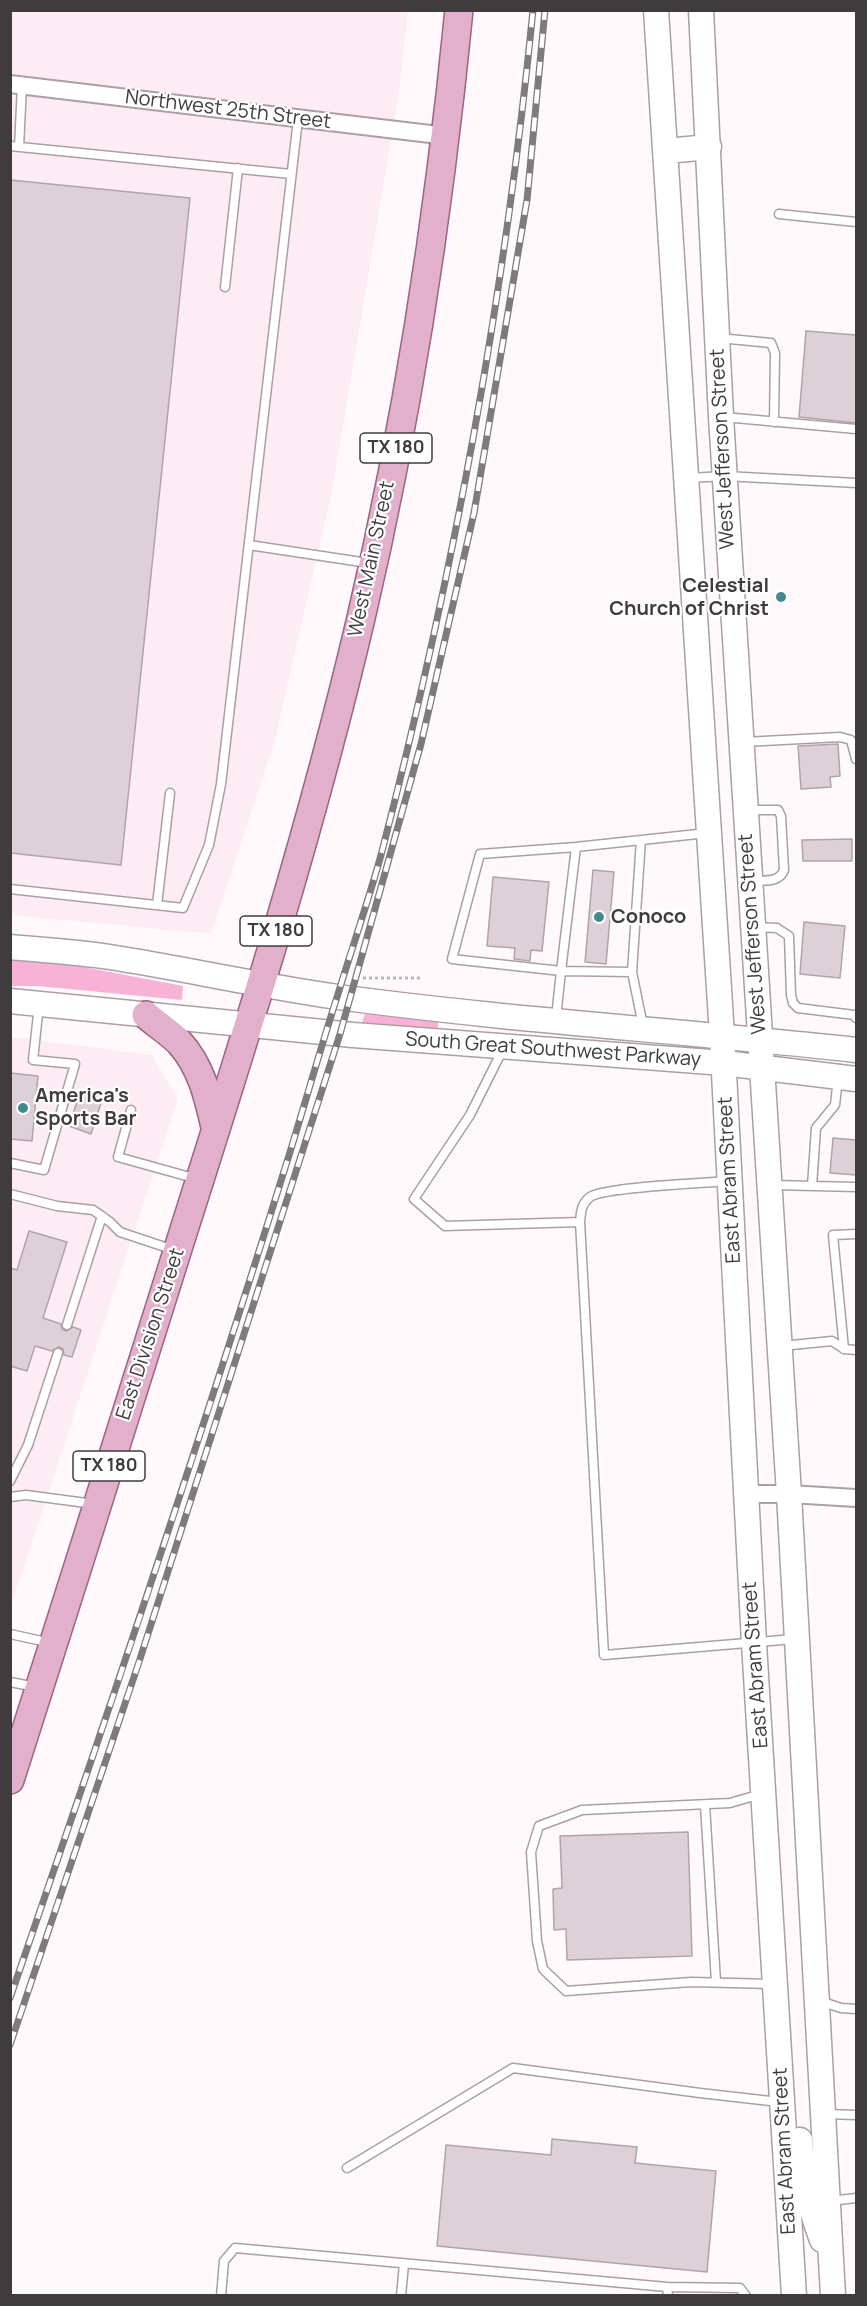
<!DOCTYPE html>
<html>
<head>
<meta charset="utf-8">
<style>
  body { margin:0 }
  #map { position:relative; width:867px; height:2306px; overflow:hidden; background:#fff9fc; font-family:Manrope,sans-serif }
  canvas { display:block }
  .frame { position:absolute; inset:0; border:12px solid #403b3d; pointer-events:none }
</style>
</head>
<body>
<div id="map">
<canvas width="867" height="2306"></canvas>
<div class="frame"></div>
</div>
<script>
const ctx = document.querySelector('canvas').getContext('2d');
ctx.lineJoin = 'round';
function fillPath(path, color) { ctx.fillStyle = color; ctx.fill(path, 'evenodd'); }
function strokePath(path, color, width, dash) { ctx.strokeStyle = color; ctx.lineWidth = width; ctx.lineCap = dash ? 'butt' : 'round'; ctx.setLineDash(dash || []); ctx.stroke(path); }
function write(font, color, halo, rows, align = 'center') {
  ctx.font = font + ' Manrope,sans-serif'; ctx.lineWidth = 4.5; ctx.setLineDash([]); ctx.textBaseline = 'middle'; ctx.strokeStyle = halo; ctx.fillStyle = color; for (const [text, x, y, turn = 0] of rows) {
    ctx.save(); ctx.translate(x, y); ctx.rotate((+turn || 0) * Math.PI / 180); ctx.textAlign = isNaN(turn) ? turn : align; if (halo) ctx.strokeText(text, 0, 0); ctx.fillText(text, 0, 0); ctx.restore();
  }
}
const built = new Path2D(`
  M10,11h398l-10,88 -66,392 -58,252 -63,191 -200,-19z
  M11,1037l141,18 26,44 -167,507z`);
const green = new Path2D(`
  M11,960l67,6 105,20 -1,14 -144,-14h-27z
  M365,1014l73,8v6l-30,1 -47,-4z`);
const building = new Path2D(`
  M10,180l180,18 -69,667 -111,-12z
  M806,331l50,4v88l-57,-6z
  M838,744l2,32 -10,1 1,10 -30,2 -3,-43z
  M852,839v22h-49l-1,-21z
  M593,870l21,2 -8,92 -21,-2z
  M493,877l56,5 -7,69 -11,-1 -1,11 -16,-2 1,-11 -28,-2z
  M804,922l41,4 -5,52 -40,-4z
  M10,1073l28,3 -6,65 -22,-2z
  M81,1090l22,7 -12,37 -22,-8z
  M833,1138l23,2v35l-26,-2z
  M29,1231l38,11 -24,76 18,6 1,5 4,2 7,-4 8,3 -9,27 -8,-2 -1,-6 -4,-2 -7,4 -17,-5 -8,25 -17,-5v-98l7,2z
  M688,1832l4,124 -125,4 -1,-31 -12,1 -1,-41 9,-1 -2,-52z
  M552,2139l85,8 -2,16 81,8 -9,101 -270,-26 9,-101 105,10z`);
const path = new Path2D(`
  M363,978h57`);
const lane = new Path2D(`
  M10,146l281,28
  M19,147l3,-61
  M779,214l77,8
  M225,287l13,-119
  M719,338l52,5 4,10 -1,69
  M724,417l132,12
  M689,478l36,-2 131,7
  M249,545l119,18
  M744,742l96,-5 11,3 5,19
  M747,810h31l3,6 3,54c-5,13 -19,10 -31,11
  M10,889l173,19 26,-63 12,-61 77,-665
  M157,905l13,-112
  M755,927l22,1 12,8 2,59 2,8 5,5 56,7 2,3
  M632,972l9,-132
  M556,1018l5,-47 -109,-12 28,-105 96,-7
  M643,1026l-11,-54 -71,-1 15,-124 131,-14
  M503,1049l-33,66 -56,84 31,27 135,-4 24,433 190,-16
  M131,1110l-13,47 79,22
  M10,1163l34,7 31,-106 -42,-4 6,-55
  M773,1185l83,2
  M812,1186l4,-58 19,-23 3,-27
  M10,1194l47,12 36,4 17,12 10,10 54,18
  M580,1222c1,-10 1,-18 10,-25 13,-10 116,-14 139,-16
  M67,1325l35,-109
  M782,1346l50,-5 12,8 12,1
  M844,1349l-11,-114 23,-1
  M10,1481l18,-36 30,-92
  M10,1497l16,-2 68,9
  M10,1634l41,9
  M10,1682l26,5
  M761,1794l-31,9 -148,7 -43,16 -8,26 6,89 6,28 23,22 125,-9 82,2
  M705,1805l11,177
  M820,2001l21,7 15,1
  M826,2114l30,1
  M347,2168l166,-100 187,25 79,9
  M830,2201l26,-3
  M667,2287l73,1 6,8
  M221,2296l3,-35 11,-13 432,39 1,9
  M401,2296l3,-32`);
const street = new Path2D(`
  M10,84l437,52
  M746,1494h43l67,4`);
const secondary = new Path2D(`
  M656,10l66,1025 32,608 40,653
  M701,10l20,407 68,1077 44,802
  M666,151l43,-4
  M10,947c33,3 67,5 100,10 76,12 151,29 228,40 172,23 346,34 518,53
  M10,1001l343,34 371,28 132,16
  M800,2140c2,35 10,68 22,100`);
const primary = new Path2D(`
  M146,1015c10,9 23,17 33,27 22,24 29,54 36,85
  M10,1780c58,-181 115,-363 172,-544 65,-204 130,-409 179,-618 47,-200 78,-403 98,-608`);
const rail = new Path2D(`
  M10,1998c97,-281 192,-562 280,-846 16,-52 31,-105 48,-158 14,-46 30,-92 43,-139 72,-277 124,-559 152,-845
  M10,2045l129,-383 201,-628 81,-290 53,-231 53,-313 18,-190`);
const markers = [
  [781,597,6,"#428a8b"],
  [599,917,6,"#428a8b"],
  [23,1108,6,"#428a8b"]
];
const shields = [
  [396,448,72],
  [276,931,72],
  [109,1466,72]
];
const shieldNames = [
  ["TX 180",396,448],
  ["TX 180",276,931],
  ["TX 180",109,1466]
];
const streetNames = [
  ["Northwest 25th Street",228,110,7],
  ["West Jefferson Street",723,449,-93],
  ["West Main Street",372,559,-78],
  ["West Jefferson Street",753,934,-94],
  ["South Great Southwest Parkway",553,1050,4],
  ["East Abram Street",730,1180,-93],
  ["East Division Street",151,1334,-72],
  ["East Abram Street",756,1665,-94],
  ["East Abram Street",785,2151,-93]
];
const poiNames = [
  ["Celestial",769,586,"right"],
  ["Church of Christ",769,609,"right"],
  ["Conoco",611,917],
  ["America's",35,1096],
  ["Sports Bar",35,1119]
];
fillPath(built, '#feecf5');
fillPath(green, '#f7b2d6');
fillPath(building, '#ddd0d6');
strokePath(building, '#b0a3aa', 1.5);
strokePath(lane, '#ab9fa5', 11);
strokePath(street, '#ab9fa5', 20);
strokePath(secondary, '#ab9fa5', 27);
strokePath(primary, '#9d6584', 30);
strokePath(path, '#bdb7ba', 3, [3, 3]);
strokePath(lane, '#fff', 8);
strokePath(street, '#fff', 16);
strokePath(secondary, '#fff', 24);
strokePath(primary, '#e2b0cc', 27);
strokePath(rail, '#7f7a7c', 7);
strokePath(rail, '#fff', 4.5, [14]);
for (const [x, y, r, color] of markers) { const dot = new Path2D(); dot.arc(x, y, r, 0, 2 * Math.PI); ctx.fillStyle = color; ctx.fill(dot); strokePath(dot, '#fff', 2); }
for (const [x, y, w] of shields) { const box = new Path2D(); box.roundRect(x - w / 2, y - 15, w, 30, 4.5); ctx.fillStyle = '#fff'; ctx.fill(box); strokePath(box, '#403b3d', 1.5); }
write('bold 18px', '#403b3d', null, shieldNames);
write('20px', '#403b3d', '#fff', streetNames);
write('bold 20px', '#403b3d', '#fff', poiNames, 'left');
</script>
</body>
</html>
